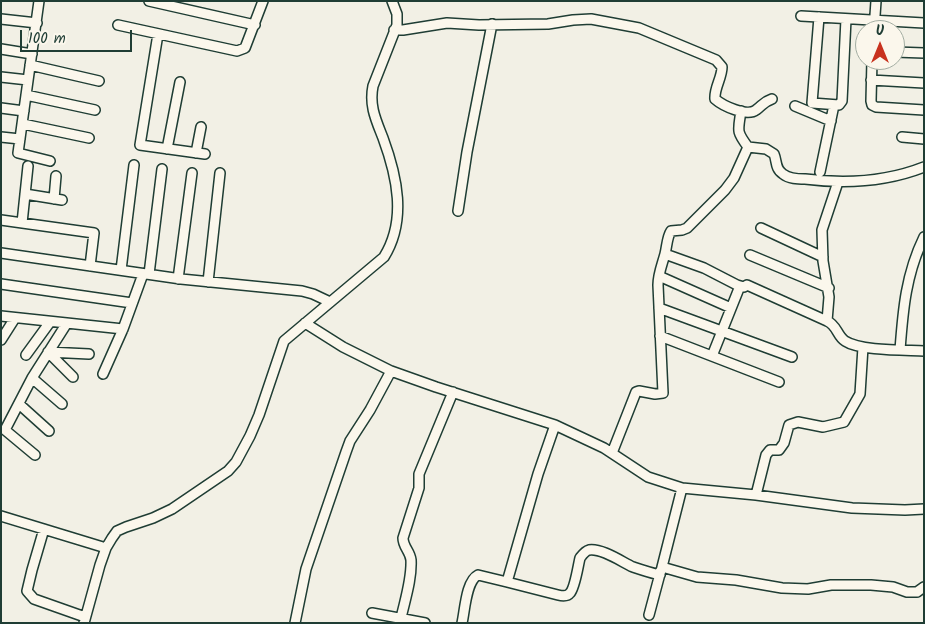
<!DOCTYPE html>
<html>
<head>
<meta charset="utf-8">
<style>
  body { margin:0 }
  #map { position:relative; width:925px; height:624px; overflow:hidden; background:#f2f0e5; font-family:Kalam,sans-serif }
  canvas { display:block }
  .frame { position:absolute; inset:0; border:2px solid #1f3d34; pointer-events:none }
  .north { position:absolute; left:855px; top:20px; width:50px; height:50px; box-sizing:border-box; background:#fbf7ec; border:1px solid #a3ada2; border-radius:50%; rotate:0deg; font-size:14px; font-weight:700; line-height:20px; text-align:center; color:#1f3d34 }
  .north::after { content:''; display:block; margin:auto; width:18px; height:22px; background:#c8321e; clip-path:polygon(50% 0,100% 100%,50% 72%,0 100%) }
  .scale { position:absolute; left:20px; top:30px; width:112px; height:22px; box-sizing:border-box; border:2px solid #1f3d34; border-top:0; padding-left:6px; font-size:15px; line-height:18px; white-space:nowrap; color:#1f3d34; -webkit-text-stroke:4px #fbf7ec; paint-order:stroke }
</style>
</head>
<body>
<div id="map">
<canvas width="925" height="624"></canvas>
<div class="frame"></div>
<div class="north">U</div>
<div class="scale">100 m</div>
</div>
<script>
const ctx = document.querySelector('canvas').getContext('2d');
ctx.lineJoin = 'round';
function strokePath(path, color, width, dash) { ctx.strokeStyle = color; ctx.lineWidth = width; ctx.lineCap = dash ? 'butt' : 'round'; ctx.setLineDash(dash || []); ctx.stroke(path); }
const minor = new Path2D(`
  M39,1l-21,152 32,8
  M149,1l106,24
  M801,16l123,7
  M819,17l-7,86 27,2 3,-4 4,-82
  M1,19l36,4
  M118,25l119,26 8,-3 18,-47
  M394,30h9l44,-7 32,2 69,-1 25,-4 18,-1 48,9 77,32 6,7c0,11 -8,21 -7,32 8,7 32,18 41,11 7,-5 7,-8 16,-11
  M874,30l2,-29
  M158,34l-18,111 65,9
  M1,49l31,5
  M895,52l29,1
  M872,60l-1,41 1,4 4,2 48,3
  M30,65l69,16
  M1,77l27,3
  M871,80l53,3
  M26,95l69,15
  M795,106l36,15
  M1,108l23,3
  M741,111c-3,20 -5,20 7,36l18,2 8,5c3,7 1,15 9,20 6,5 15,5 22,5 40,5 81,3 119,-12
  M23,124l66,14
  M1,137l19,2
  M902,137l22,2
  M167,149l13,-67
  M196,153l5,-26
  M820,172l14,-67
  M838,182l-16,48 1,31 6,36 -2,24c10,4 10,15 18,20 15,10 60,9 79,10
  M25,194l37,6
  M54,199l2,-23
  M458,211l9,-59 25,-128
  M1,220l93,13 -4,33
  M22,223l6,-57
  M761,228l62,29
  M1,253l180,26 121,12 11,3 17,8
  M665,254l39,14 33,17 7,2 3,-2 80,36
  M750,255l79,33
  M121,270l13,-105
  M149,274l13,-105
  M659,276l72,32
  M178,279l14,-106
  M208,282l12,-109
  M1,284l131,19
  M659,308l133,49
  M1,316l122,13
  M305,323l38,24 48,24 45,16 119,38 49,23 44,29 34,11 74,7 96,13 53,2 19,-1
  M660,336l119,46
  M1,340l14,-22
  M900,350c3,-41 6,-76 24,-113
  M26,355l24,-33
  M712,356l28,-70
  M103,374l20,-45 20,-55
  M73,377l-25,-25 41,2
  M32,378l30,26
  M19,404l30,27
  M612,453l24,-61 3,-1 16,3 8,-1 -5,-108c0,-11 4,-20 7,-31 2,-8 2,-17 6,-23l11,-1 5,-2 38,-38 9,-12 14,-31
  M35,455l-30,-25 27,-52 35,-55
  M682,488l-20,79 35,10 39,3 46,8 26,1 23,-4h40l22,2 14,5h10l7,-5
  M756,495l10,-40 4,-5h9l5,-7 5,-18 9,-3 25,5 21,-5 16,-28 3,-47
  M1,516l105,32
  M44,529l-12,41 -5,21 7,8 51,18
  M507,582l51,13c4,1 9,2 12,-2 5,-5 8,-27 10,-35 3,-4 5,-7 9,-8 13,-2 33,12 44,17 9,3 18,6 27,8
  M372,613l53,10
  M649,615l12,-45
  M401,618c4,-18 11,-39 10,-58 -1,-9 -8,-13 -8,-22l16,-50v-14l34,-82
  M84,623l16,-58 6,-17 6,-10 5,-7 9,-4 27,-9 19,-9 56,-38 8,-9 14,-26 9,-21 25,-74 100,-84c23,-37 13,-81 -1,-119 -7,-18 -14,-32 -10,-52l24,-61v-11l-5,-13
  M295,623l11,-54 40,-117 4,-11 20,-31 21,-39
  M462,623c3,-13 4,-42 16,-48l29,7 31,-108 17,-49`);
strokePath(minor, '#1f3d34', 12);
strokePath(minor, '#fbf7ec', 9);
</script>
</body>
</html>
